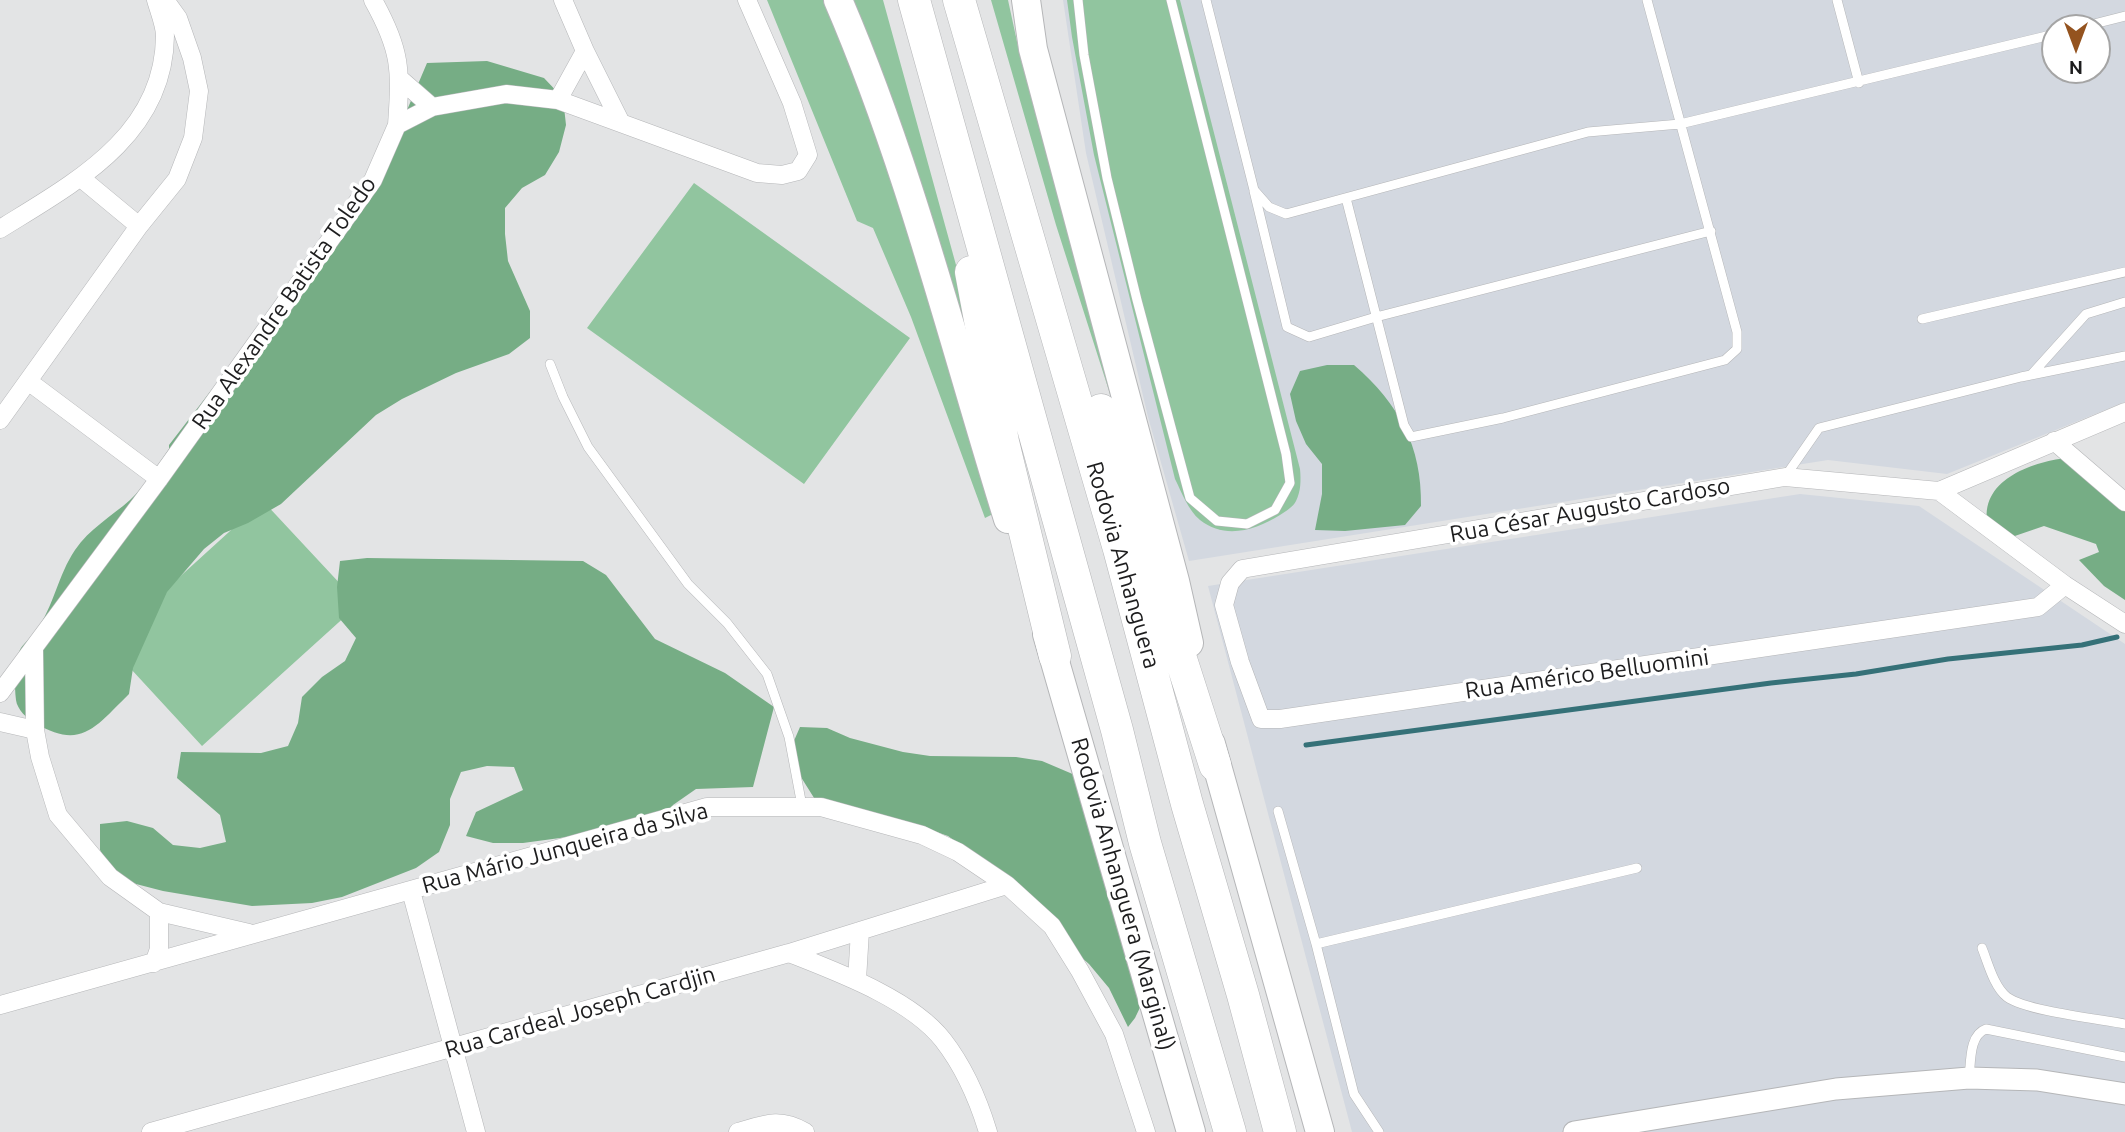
<!DOCTYPE html>
<html>
<head>
<meta charset="utf-8">
<style>
  body { margin:0 }
  #map { position:relative; width:2125px; height:1132px; overflow:hidden; background:#e3e4e5; font-family:Ubuntu,sans-serif }
  canvas { display:block }
  .north { position:absolute; left:2041px; top:14px; width:70px; height:70px; box-sizing:border-box; background:#fff; border:2px solid #a5a5a5; border-radius:50%; rotate:180deg; font-size:19px; font-weight:700; line-height:28px; text-align:center; color:#1d1d1e }
  .north::after { content:''; display:block; margin:auto; width:24px; height:32px; background:#94531f; clip-path:polygon(50% 0,100% 100%,50% 72%,0 100%) }
</style>
</head>
<body>
<div id="map">
<canvas width="2125" height="1132"></canvas>
<div class="north">N</div>
</div>
<script>
const ctx = document.querySelector('canvas').getContext('2d');
ctx.lineJoin = 'round';
function fillPath(path, color) { ctx.fillStyle = color; ctx.fill(path, 'evenodd'); }
function strokePath(path, color, width, dash) { ctx.strokeStyle = color; ctx.lineWidth = width; ctx.lineCap = dash ? 'butt' : 'round'; ctx.setLineDash(dash || []); ctx.stroke(path); }
function write(font, color, halo, rows, align = 'center') {
  ctx.font = font + ' Ubuntu,sans-serif'; ctx.lineWidth = 7; ctx.setLineDash([]); ctx.textBaseline = 'middle'; ctx.strokeStyle = halo; ctx.fillStyle = color; for (const [text, x, y, turn = 0] of rows) {
    ctx.save(); ctx.translate(x, y); ctx.rotate((+turn || 0) * Math.PI / 180); ctx.textAlign = isNaN(turn) ? turn : align; if (halo) ctx.strokeText(text, 0, 0); ctx.fillText(text, 0, 0); ctx.restore();
  }
}
const built = new Path2D(`
  M1063,0h1062v402l-178,72 -119,-14 -639,101 -41,-144 -62,-264zM2055,28h42v42h-42z
  M1800,494l119,12 206,138v488h-773l-144,-546z`);
const green = new Path2D(`
  M767,0h57l42,103 131,409 -12,6 -74,-201 -38,-89 -16,-7z
  M848,0h35l73,265 37,166z
  M991,0h17l13,60 112,406 -77,-241z
  M1067,0h113l120,469c1,11 1,22 -4,32 -3,6 -10,10 -16,14 -24,15 -55,25 -80,5 -12,-10 -18,-27 -25,-41l-81,-324 -22,-118z
  M694,183l216,155 -106,146 -217,-156z
  M263,501l96,103 -157,142 -95,-103z`);
const forest = new Path2D(`
  M487,61l57,17 19,20 3,27 -7,27 -14,23 -23,13 -17,20v26l3,27 22,50v27l-21,16 -53,19 -54,26 -26,16 -95,89 -33,19 -24,10 -20,16 -37,43 -34,76 -4,26c-33,32 -47,57 -94,29 -8,-4 -18,-14 -19,-23 -2,-15 -1,-34 3,-48 3,-8 12,-14 17,-21 18,-25 22,-56 39,-81 14,-21 37,-34 55,-50 16,-15 27,-34 39,-51v-4l213,-276 45,-106z
  M1327,365h27c45,39 68,81 67,141l-16,19 -60,6 -30,-1 7,-36v-30l-16,-20 -10,-23 -6,-27 10,-23z
  M2066,458l59,36v106l-21,-14 -25,-26 20,-8 -3,-8 -52,-18 -38,13 -18,-13c-10,-45 43,-64 78,-68z
  M367,558l216,3 23,14 49,64 70,34 49,34 -21,80 -57,2 -23,16 -17,20 -133,18h-30l-27,-7 10,-24 47,-22 -9,-23 -27,-1 -26,6 -11,27v26l-11,27 -23,16 -74,29 -30,6 -60,3 -89,-15 -27,-7 -23,-10 -13,-24v-26l27,-3 26,7 20,17 27,3 26,-6 -6,-27 -43,-37 4,-26 80,1 27,-7 10,-23 4,-26 20,-20 23,-16 11,-23 -17,-20 -2,-31 3,-26z
  M800,727l27,1 23,10 53,14 27,4 86,1 26,4 47,20 57,214 -11,23 -7,9 -19,-39 -20,-24 -62,-54 -56,-57 -23,-17 -29,-10 -103,-25 -17,-27 -9,-24z`);
const stream = new Path2D(`
  M1306,745l465,-62 85,-9 92,-15 134,-14 35,-8`);
const service = new Path2D(`
  M1078,0l6,55 23,123 30,122 53,198 27,23 30,3 28,-14 15,-27 -4,-29 -115,-454
  M1206,0l48,190 15,17 17,7 302,-82 92,-8 375,-90
  M1837,0l22,83
  M2078,28l47,-12
  M1254,191l33,136 22,10 67,-20 335,-86
  M1346,198l58,227 7,12 92,-19 222,-58 12,-11v-17l-90,-332
  M1922,319l203,-47
  M550,364l13,33 25,50 100,137 39,39 40,51 22,63 13,69
  M2031,375l55,-61 39,-12
  M1785,477l34,-49 202,-51 104,-21
  M1278,811l38,133 38,150 25,38
  M1316,944l321,-76
  M1982,948c6,15 12,39 25,49 19,14 92,22 118,27
  M1969,1078c2,-16 0,-43 17,-49l139,28`);
const minor = new Path2D(`
  M373,0c28,50 28,69 24,125
  M563,0l22,51 35,70
  M400,79l32,28
  M558,100l27,-49
  M81,178l58,48
  M0,229c74,-46 164,-93 165,-193 0,-11 -6,-25 -9,-36
  M28,381l131,98
  M0,420l139,-194 38,-47 16,-41 6,-47 -7,-33 -14,-40 -13,-18
  M2054,441l71,61
  M1939,491l126,94 60,39
  M2065,585l-27,22 -758,112h-19l-21,-57 -16,-57 6,-22 12,-14 543,-92 154,14 186,-79
  M34,648l1,82 5,27 18,58 52,62 49,35 90,21
  M0,693l159,-214 214,-299 24,-55 35,-18 74,-13 52,6 199,73 25,2 16,-4 10,-16 -16,-52 -45,-103
  M0,722l35,8
  M411,891l65,241
  M789,953c48,19 122,46 154,87 21,27 35,59 45,92
  M154,963l5,-14v-37
  M857,980l3,-49
  M0,1005l707,-198h114l101,28 36,17 49,33 45,41 28,45 34,63 32,98
  M151,1132l638,-179 218,-68
  M738,1132c27,-8 42,-15 67,0`);
const tertiary = new Path2D(`
  M1574,1132l262,-43 133,-11 68,2 88,14`);
const trunk = new Path2D(`
  M838,0c72,167 116,346 170,519
  M1026,0l7,49 142,532 14,62
  M1047,634l144,498
  M1211,744l109,388`);
const motorway = new Path2D(`
  M914,0l203,730 28,113 85,289
  M959,0l160,549 68,255 56,191 37,137
  M971,272l32,170 52,214
  M1101,410l114,355`);
const streetNames = [
  ["Rua Alexandre Batista Toledo",284,303,-55],
  ["Rua César Augusto Cardoso",1590,510,-10],
  ["Rodovia Anhanguera",1123,565,74],
  ["Rua Américo Belluomini",1587,674,-8],
  ["Rua Mário Junqueira da Silva",565,848,-15],
  ["Rodovia Anhanguera (Marginal)",1123,894,74],
  ["Rua Cardeal Joseph Cardjin",580,1012,-16]
];
fillPath(built, '#d3d8e0');
fillPath(green, '#91c59f');
fillPath(forest, '#76ad85');
strokePath(stream, '#357178', 5);
strokePath(service, '#b5b6b8', 10);
strokePath(minor, '#b5b6b8', 19);
strokePath(tertiary, '#b5b6b8', 23);
strokePath(trunk, '#b5b6b8', 30);
strokePath(motorway, '#b5b6b8', 33);
strokePath(service, '#fff', 9);
strokePath(minor, '#fff', 18);
strokePath(tertiary, '#fff', 21);
strokePath(trunk, '#fff', 28);
strokePath(motorway, '#fff', 32);
write('23px', '#1d1d1e', '#fff', streetNames);
</script>
</body>
</html>
